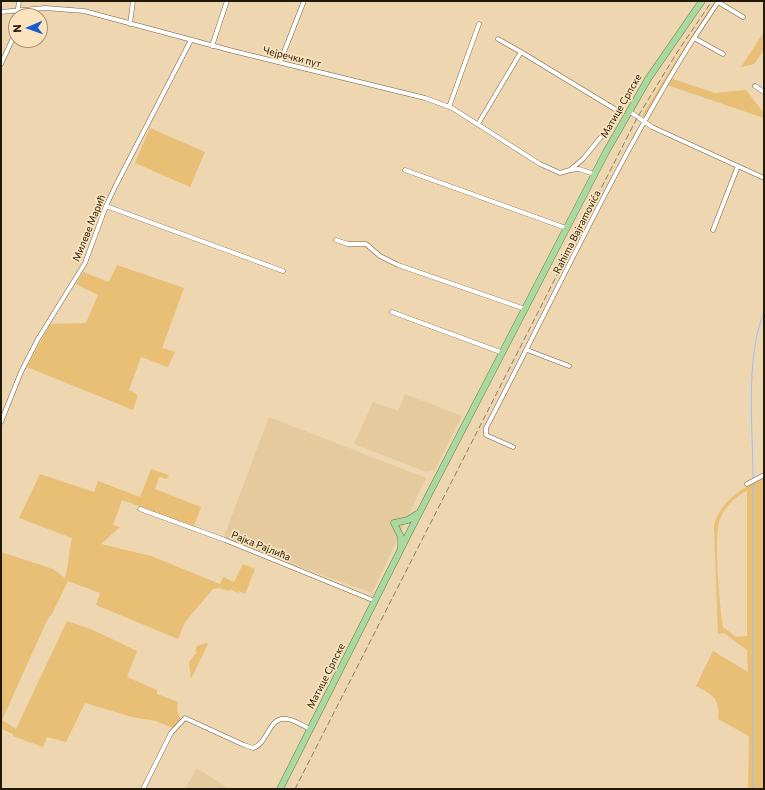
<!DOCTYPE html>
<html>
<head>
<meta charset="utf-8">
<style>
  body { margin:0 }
  #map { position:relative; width:765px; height:790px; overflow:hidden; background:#edd6b0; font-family:Commissioner,sans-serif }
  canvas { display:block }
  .frame { position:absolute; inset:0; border:2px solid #21190a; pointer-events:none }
  .north { position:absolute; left:8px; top:8px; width:40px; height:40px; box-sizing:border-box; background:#fae3bd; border:1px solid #a39275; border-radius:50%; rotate:268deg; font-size:11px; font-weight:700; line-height:16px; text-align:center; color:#21190a }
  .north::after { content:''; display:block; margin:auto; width:14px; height:18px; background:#1b5eca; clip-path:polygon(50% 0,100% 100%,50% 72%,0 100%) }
</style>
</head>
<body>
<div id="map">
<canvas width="765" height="790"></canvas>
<div class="frame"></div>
<div class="north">N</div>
</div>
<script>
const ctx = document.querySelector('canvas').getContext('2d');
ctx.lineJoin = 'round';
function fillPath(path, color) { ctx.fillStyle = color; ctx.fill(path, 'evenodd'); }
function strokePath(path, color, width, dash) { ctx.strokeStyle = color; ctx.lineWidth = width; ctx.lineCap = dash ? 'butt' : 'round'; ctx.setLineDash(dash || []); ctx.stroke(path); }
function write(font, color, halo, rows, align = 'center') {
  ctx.font = font + ' Commissioner,sans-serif'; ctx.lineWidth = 3.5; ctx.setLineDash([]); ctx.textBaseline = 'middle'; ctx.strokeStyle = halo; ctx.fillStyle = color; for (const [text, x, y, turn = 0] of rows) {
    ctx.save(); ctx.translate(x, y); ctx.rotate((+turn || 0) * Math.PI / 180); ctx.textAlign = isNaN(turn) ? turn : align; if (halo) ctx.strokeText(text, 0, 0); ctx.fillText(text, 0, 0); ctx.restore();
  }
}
const built = new Path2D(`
  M405,394l57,22 -27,53 -9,3 -72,-28 19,-42 25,9z
  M269,417l157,61 -54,115 -149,-54z
  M197,768l32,21h-44z`);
const green = new Path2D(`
  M715,1h7l-3,2 -1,-1 -73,116 -3,-2 32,-53z
  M764,32v9l-2,3 2,1v5l-10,14 -13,3z
  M670,78l45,15 31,-3 18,23v5l-97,-33z
  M150,128l55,24 -15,35 -55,-24z
  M117,265l67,23 -22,60 13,4 -7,15 -27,-10 -12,33 9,5 -5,15 -106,-43 23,-43 36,-1 12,-28 -22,-11 7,-12 26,10z
  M151,469l18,6 -2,4 -8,-2 -4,12 46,18 -7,19 -72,-26 -9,25 7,2 -19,17 50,12 69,28 3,-7 11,5 9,-18 12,5 -10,25 -6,-3 -1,2 -8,-4 -1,2 -10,-3 -6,1 -28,33 -7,17 -82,-34 4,-12 -32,-12 -17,35h-2l-47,104 14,9 51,-108 26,9 44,21 -10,26 30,13v4l21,8 -1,8 3,9 -7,9 -17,-7 -24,-4 -47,-14 -19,39 -19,-5 -4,10 -30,-11v-2l-12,-5v-177l52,17 12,9c4,-14 4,-27 7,-40l-53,-20 21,-44 54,18 4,-11 42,16z
  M764,477v312h-16l1,-53 -31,-17c3,-20 -6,-25 -22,-33l17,-35 35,21 -1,-22 -23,-17 -6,1 -4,-109c7,-25 29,-37 50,-48zM747,490v146l-11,1 -13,-10c-3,-18 -10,-93 -3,-108 5,-13 15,-21 27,-29z
  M207,643l1,1 -17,35 -2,-17 8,-10 -2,-1 2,-5z`);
const stream = new Path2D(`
  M753,478c0,-50 -8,-120 11,-166
  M753,484v305`);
const street = new Path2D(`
  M1,12l44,-4 39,3 149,40 192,47 27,10 88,56 20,9 10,-3 13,-11 31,-38 4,-10 -97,-59 -43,72
  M17,16l2,-15
  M130,24l3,-23
  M694,38l24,-36 25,15
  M498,39l23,13
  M212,46l15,-45
  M280,62l24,-61
  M1,64l12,-26 3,-14
  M755,86l9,6
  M449,107l30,-83
  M629,111l23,16 112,51
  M405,170l161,58
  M571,170l8,-1 15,5
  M106,206l177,65
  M713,230l25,-64
  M336,240l12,4h18l14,12 18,9 127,44
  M392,312l111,41
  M527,350l42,16
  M1,422l20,-50 17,-33 47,-76 21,-57 10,-21 75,-145
  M513,447l-27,-12v-7c69,-131 129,-265 208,-390l29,16
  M747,484l17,-9
  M140,509l85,31 150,61
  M143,789l28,-56 14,-15 59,27 9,3c15,-4 16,-33 34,-29 8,1 16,7 23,10`);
const primary = new Path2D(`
  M401,547v-10l-7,-14 14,-3 9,-6
  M280,789l130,-258 196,-379 42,-73 54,-78`);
const rail = new Path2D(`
  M295,789l342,-671 41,-67 34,-50`);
const streetNames = [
  ["Чејречки пут",292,57,14],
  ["Матице Српске",621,106,-60],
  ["Милеве Мaрић",89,228,-68],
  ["Rahima Bajramovića",577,232,-63],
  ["Рајка Рајлића",261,546,22],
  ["Матице Српске",326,676,-63]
];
fillPath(built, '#e5ca9d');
fillPath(green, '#e9be75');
strokePath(stream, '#97beff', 1);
strokePath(street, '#75613e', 5);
strokePath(primary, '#568443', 7);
strokePath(street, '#fff', 4);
strokePath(primary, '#abd8a1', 6);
strokePath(rail, '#8b7b60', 1, [6, 3]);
write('10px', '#21190a', '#fae3bd', streetNames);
</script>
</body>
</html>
